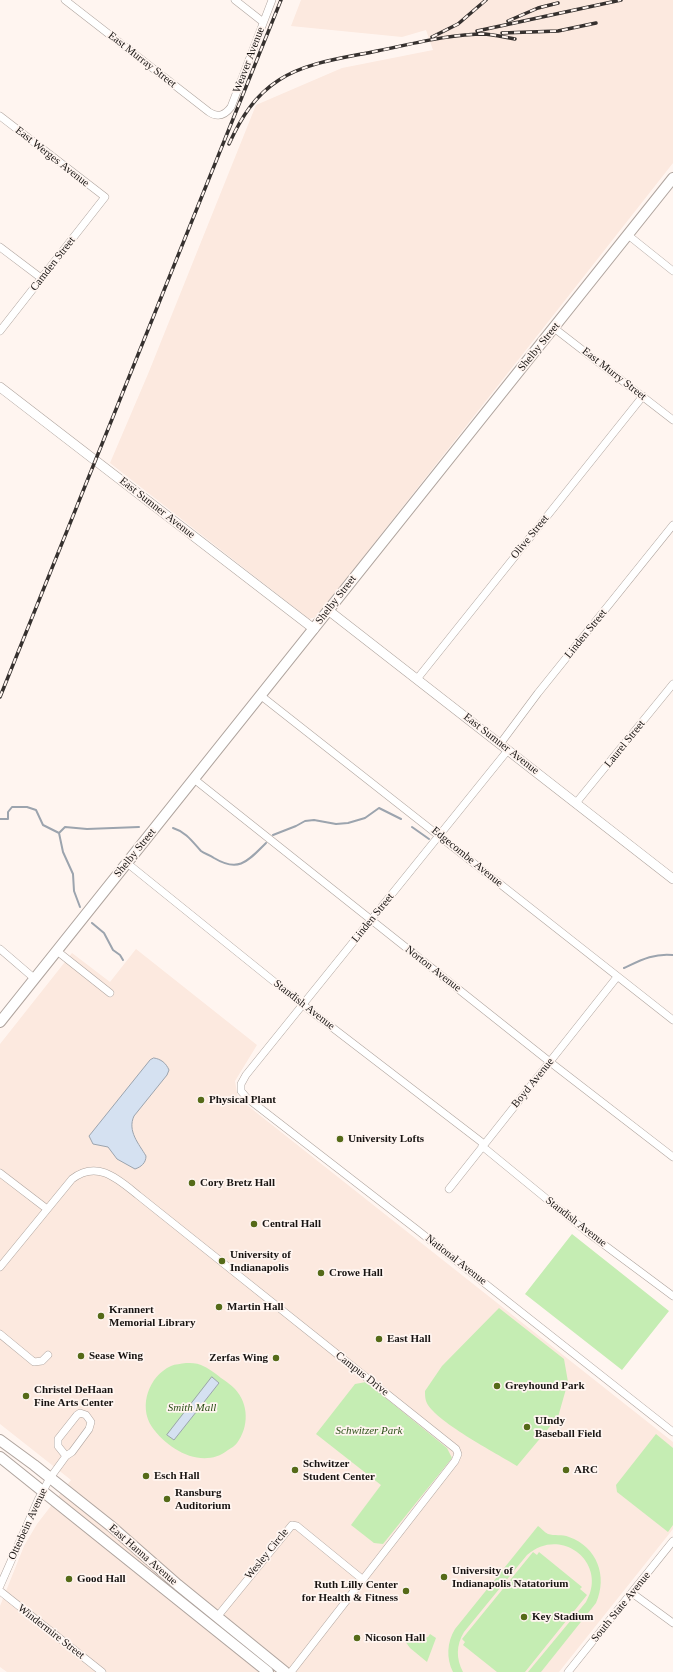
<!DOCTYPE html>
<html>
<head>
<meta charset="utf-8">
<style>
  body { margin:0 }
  canvas { display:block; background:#fff5f0 }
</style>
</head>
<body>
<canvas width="673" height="1672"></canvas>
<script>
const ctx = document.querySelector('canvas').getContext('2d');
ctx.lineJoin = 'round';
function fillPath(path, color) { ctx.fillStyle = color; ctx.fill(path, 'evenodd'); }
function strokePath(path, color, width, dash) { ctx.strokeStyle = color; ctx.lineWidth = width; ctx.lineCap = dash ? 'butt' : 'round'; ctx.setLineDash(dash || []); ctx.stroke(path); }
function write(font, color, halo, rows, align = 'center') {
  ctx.font = font + ' Georgia,serif'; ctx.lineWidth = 3.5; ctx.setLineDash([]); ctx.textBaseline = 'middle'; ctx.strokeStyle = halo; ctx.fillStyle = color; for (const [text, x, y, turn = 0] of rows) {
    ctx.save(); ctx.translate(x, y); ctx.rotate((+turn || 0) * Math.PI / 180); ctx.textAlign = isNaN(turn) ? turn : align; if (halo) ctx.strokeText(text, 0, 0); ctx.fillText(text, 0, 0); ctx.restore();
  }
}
const built = new Path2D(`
  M301,0h372v163l-357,454 -7,2 -199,-156 38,-89 108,-269 86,-37 91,-18 -7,-20 -24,7 -111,-11z
  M136,949l121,96 -22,36 3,17 435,344v87l-114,143h-552l-7,-5v-61l24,-60 13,-22 34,-44 -71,-56v-380l72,-91 38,29z`);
const green = new Path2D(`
  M572,1234l97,77 -47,59 -97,-76z
  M499,1308l65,51 4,23 -10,35 -41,49c-19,-12 -85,-46 -91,-65 -1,-3 -1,-7 -1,-10l17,-25z
  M186,1363c5,0 10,0 15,2 7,3 14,8 20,13 5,3 10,7 14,11 14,15 14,38 2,54 -2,3 -6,5 -9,7 -25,20 -60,0 -76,-23 -14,-21 -3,-51 19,-61 4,-2 10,-2 15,-3z
  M366,1382l81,66 5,10 -69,86 -9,-1 -23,-18 30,-40 -65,-51 39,-50z
  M656,1434l17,14v77l-5,7 -51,-40 -1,-7z
  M538,1526c3,2 6,6 10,8 6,2 14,0 21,3 28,10 39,39 27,66l-55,69h-13l58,-70c23,-39 -25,-77 -59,-47l-63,77c-8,13 -8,27 -1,40h-10c-7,-14 -6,-30 2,-43z
  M533,1552l4,3 2,-3 43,35 -2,2 7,6 -62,77h-28l-34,-27 2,-3 -3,-3z
  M430,1634l6,4 -9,24 -17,-14 -5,-7 23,-4z`);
const water = new Path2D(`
  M154,1058c7,1 12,5 15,12l-2,5 -33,41c-7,15 5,28 12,40 0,7 -5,11 -11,13l-18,-10 -9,-12 -15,-3 -4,-8 61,-76z
  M212,1377l7,6 -45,57 -7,-5z`);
const stream = new Path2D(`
  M0,819h8v-7l4,-5h15l9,3 7,15 16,8
  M412,827l17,12
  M173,828c13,4 19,13 28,23 4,3 9,4 13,7 25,15 34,3 52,-15
  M59,833l6,-6 22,2 52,-2
  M59,833l4,19 10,22 1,17 6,16
  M273,835l23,-9 9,-5 9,-1 22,4 12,-1 17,-5 14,-10 22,11
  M92,923l12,10 9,17 7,5 3,5
  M624,968c17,-8 30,-15 49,-13`);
const minor = new Path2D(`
  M65,0l144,112c9,6 16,3 22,-5l41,-107
  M235,0l28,22
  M0,116l105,81 -105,134
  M628,235l45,36
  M0,247l41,31
  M554,328l119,92
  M417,679l226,-283
  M260,695l413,325
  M500,744l38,-51 135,-168
  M508,750l-262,325 -5,9v7l6,7 169,131 257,203
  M194,779l356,283 123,95
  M576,803l97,-119
  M127,863l176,142 181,139
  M0,949l35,30
  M57,951l53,42
  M482,1146l105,86 86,64
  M0,1173l47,36
  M449,1189l168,-212
  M0,1267l72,-88c26,-20 47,1 67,17l317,253 2,5 -3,7 -164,211
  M0,1334l34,28 8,-1 6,-6
  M0,1586l38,-86 12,-22 16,-22 6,-4 17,-23 2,-7 -5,-7 -6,-2 -3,2 -19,24v7l8,10
  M0,1591l102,81
  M632,1593l41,30
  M217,1617l75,-92 5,1 65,53
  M568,1672l105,-131`);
const tertiary = new Path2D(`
  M0,387l314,242
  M328,610l345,269`);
const secondary = new Path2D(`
  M0,1022l673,-844
  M0,1440l34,25 78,62 66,58 107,87
  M0,1457l268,215`);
const rail = new Path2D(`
  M508,21l30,-13 20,-5
  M477,31l144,-31
  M502,33l56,-2 38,-8
  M432,37l26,-13 28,-24
  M229,144c12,-26 25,-48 50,-64 28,-18 65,-22 98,-29 35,-7 72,-17 108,-17 10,1 20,3 30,5
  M0,697l281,-697`);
const markers = [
  [201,1100,4,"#556a18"],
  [340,1139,4,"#556a18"],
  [192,1183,4,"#556a18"],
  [254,1224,4,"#556a18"],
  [222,1261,4,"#556a18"],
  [321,1273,4,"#556a18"],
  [219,1307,4,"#556a18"],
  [101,1316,4,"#556a18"],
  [379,1339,4,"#556a18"],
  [81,1356,4,"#556a18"],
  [276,1358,4,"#556a18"],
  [497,1386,4,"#556a18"],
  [26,1396,4,"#556a18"],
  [527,1427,4,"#556a18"],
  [295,1470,4,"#556a18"],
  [566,1470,4,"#556a18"],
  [146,1476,4,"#556a18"],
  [167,1499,4,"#556a18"],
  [444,1577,4,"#556a18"],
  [69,1579,4,"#556a18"],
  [406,1591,4,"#556a18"],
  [524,1617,4,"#556a18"],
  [357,1638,4,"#556a18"]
];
const streetNames = [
  ["East Murray Street",142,60,38],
  ["Weaver Avenue",249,60,-69],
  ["East Werges Avenue",52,157,38],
  ["Camden Street",53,264,-52],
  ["Shelby Street",539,347,-51],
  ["East Murry Street",614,374,38],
  ["East Sumner Avenue",157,508,38],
  ["Olive Street",530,537,-51],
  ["Shelby Street",336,600,-52],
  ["Linden Street",586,634,-51],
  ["East Sumner Avenue",501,744,38],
  ["Laurel Street",625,744,-51],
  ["Shelby Street",135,853,-51],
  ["Edgecombe Avenue",467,857,39],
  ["Linden Street",373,918,-51],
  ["Norton Avenue",433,969,38],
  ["Standish Avenue",304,1005,38],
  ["Boyd Avenue",533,1083,-51],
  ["Standish Avenue",576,1222,38],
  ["National Avenue",456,1260,38],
  ["Campus Drive",362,1374,38],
  ["Otterbein Avenue",28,1524,-65],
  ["Wesley Circle",267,1554,-51],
  ["East Hanna Avenue",143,1555,41],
  ["South State Avenue",621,1607,-51],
  ["Windermire Street",51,1632,38]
];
const poiNames = [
  ["Physical Plant",209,1100],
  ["University Lofts",348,1139],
  ["Cory Bretz Hall",200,1183],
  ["Central Hall",262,1224],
  ["University of",230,1255],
  ["Indianapolis",230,1268],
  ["Crowe Hall",329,1273],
  ["Martin Hall",227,1307],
  ["Krannert",109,1310],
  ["Memorial Library",109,1323],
  ["East Hall",387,1339],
  ["Sease Wing",89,1356],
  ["Zerfas Wing",268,1358,"right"],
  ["Greyhound Park",505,1386],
  ["Christel DeHaan",34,1390],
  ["Fine Arts Center",34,1403],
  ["UIndy",535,1421],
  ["Baseball Field",535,1434],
  ["Schwitzer",303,1464],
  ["Student Center",303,1477],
  ["ARC",574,1470],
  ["Esch Hall",154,1476],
  ["Ransburg",175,1493],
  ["Auditorium",175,1506],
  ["University of",452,1571],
  ["Indianapolis Natatorium",452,1584],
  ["Good Hall",77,1579],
  ["Ruth Lilly Center",398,1585,"right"],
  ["for Health & Fitness",398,1598,"right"],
  ["Key Stadium",532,1617],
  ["Nicoson Hall",365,1638]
];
const parkNames = [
  ["Smith Mall",192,1408],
  ["Schwitzer Park",369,1431]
];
fillPath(built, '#fce9df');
fillPath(green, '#c5edb3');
fillPath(water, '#d5e1f1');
strokePath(water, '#9ca4ae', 1);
strokePath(stream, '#9ca4ae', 2);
strokePath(minor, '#afa49e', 8);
strokePath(tertiary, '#afa49e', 10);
strokePath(secondary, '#afa49e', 12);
strokePath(minor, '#fff', 7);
strokePath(tertiary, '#fff', 9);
strokePath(secondary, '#fff', 10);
strokePath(rail, '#36312f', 3.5);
strokePath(rail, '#fff5f0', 2, [6]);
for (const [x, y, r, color] of markers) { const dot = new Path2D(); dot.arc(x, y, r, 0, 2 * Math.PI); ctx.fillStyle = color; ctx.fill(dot); strokePath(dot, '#fff5f0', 1.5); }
write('11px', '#181412', '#fff5f0', streetNames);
write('bold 11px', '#181412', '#fff5f0', poiNames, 'left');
write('italic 11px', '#2d5018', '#fff5f0', parkNames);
</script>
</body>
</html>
